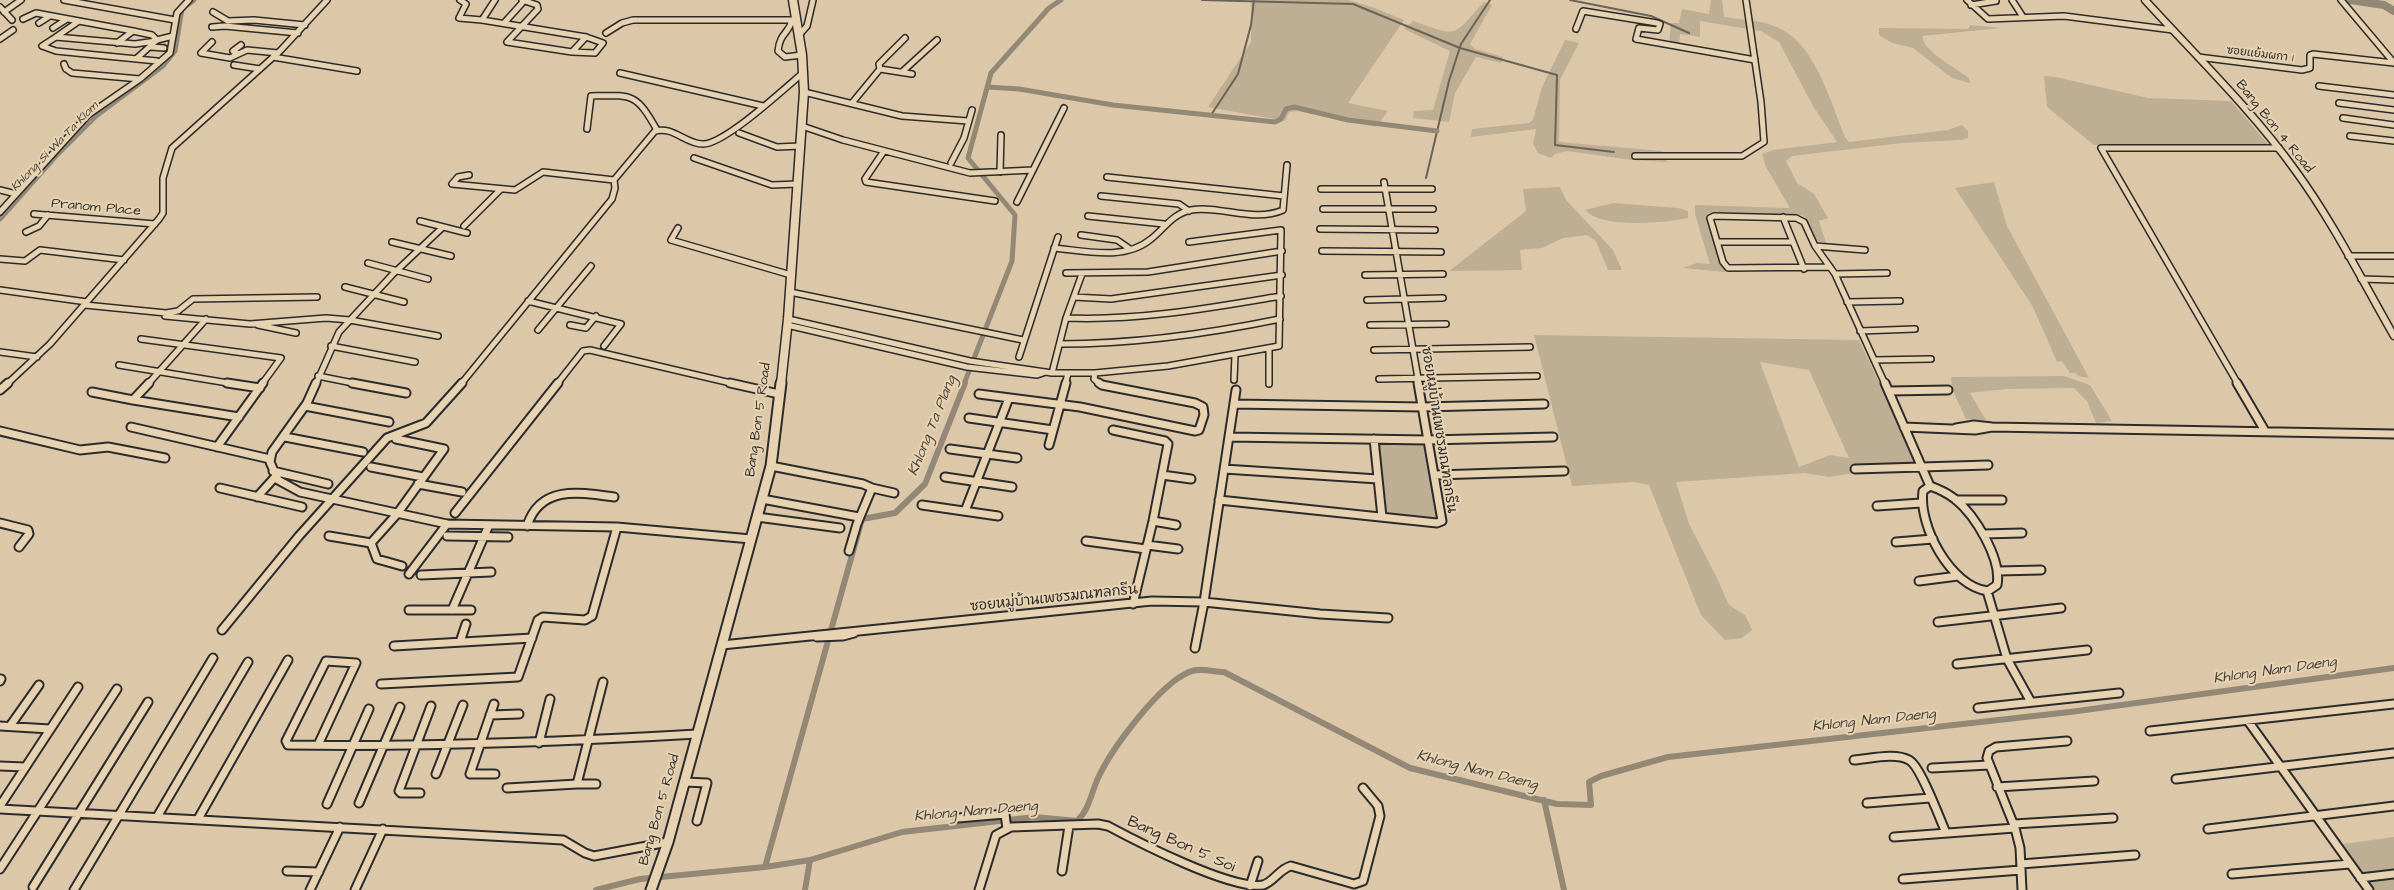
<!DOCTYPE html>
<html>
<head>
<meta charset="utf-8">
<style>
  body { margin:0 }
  canvas { display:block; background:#dcc8a9 }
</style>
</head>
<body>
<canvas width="2394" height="890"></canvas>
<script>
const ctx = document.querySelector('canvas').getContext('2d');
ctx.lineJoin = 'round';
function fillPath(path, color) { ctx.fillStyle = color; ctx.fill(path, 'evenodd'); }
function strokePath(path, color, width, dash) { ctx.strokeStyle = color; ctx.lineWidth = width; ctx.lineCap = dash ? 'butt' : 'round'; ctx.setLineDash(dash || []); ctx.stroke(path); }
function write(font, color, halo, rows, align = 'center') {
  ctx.font = font + ' "Architects Daughter","Playpen Sans Thai",sans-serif'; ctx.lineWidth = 4; ctx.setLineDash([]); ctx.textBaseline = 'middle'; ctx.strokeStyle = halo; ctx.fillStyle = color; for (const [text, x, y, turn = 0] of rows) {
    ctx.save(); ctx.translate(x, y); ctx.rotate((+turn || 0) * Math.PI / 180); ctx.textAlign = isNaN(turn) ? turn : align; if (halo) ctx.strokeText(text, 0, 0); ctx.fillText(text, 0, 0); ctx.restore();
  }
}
const green = new Path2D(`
  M1251,0h97l27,8 29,12 -56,83 40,8 -12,16 -79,-16 -8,1 -4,9 -77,-14 43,-65z
  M1711,0h11l2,17c19,3 40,3 57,12 35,17 50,75 64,108l4,5 99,-12 14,-5 6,6v7l-7,2 -59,3 -110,13 -6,5 11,22 17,11 14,24 -9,3 7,22 -9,-2 -11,-23 -4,-3 -94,-2 17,59 -42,-4 14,-5 13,1 -15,-50v-9l95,3 -24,-41 -4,-13 11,-4 64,-8 -24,-36 -34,-64 -18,-11 -61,-10v16l-20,-3 -1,14 -10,-2 2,-23h8l3,-14 27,5z
  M1484,2l8,3 -22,39 5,5 28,8 -2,6 -25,-6 -21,36 -6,29 -36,-4 1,-7 19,-1 17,-59 -46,-22 9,-8c47,16 38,17 71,-19z
  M1970,25l31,3 -79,8c1,15 35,33 47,42l1,5 -18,-5 -39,-30 -21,-5 -13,-8v-7l89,1z
  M1565,40l14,3 -19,37 -1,62 103,9 5,11 -35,-2 -65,-9 -12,3 -4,4 -13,-5 -5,-9 3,-15 -65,8 1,-8 57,-6 4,-3 9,-33z
  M2044,76l12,1 92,21 83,3 42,49 -179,-5 -47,-38z
  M1994,182l13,44 82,152 -11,-2 -2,-3h-6l-8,-12 -5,1 -24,-55 -78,-119z
  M1560,187l6,13 47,50 9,20h-14l-12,-29 -9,-6 -24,3 -21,10 -22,2 2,20 -73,1 77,-60 -3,-22z
  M1613,203l65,5 10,3v7c-25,5 -86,11 -103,-8z
  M1534,335l325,5 58,123 -88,14 -24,-4 -129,9 13,42 27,52 13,29 16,10 7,15 -10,8 -17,2 -24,-25 -52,-130 -15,-3 -62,4zM1760,362l49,8 40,88 -19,-3 -31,12z
  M2064,376l26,9 22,36 -16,2 -9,-22 -13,-13 -68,1 -36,4 16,27 -20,-1 -14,-30 -1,-12z
  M1379,443l45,1 13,75 -50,-5z
  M2394,837v53h-19l-32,-46z`);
const stream = new Path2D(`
  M1202,0l151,4 107,44 97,27 -2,70 59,7
  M1570,0l81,16 38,17
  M1211,115l27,-41 13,-49 3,-25
  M1426,178l23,-97 12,-37 29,-44`);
const canalFar1 = new Path2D(`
  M987,87l32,2 94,16 162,17 6,-3 5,-10 8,-2 54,13 89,11
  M0,219l55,-62 41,-41 67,-50 12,-15 7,-42 12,-9
  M964,384l48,-123 3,-46 -47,-57 23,-85 58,-65 12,-8`);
const canal = new Path2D(`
  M1544,800l20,90
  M765,867l97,-348 33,-6 30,-29 40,-101
  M596,890l44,-11 125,-12 45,-7 92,-28 133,-15 42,4c13,-12 14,-29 22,-45 14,-29 60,-91 90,-104 11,-5 24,0 35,0l186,96 147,36 34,1 -2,-23 12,-6 67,-19 402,-45 324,-44
  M805,890l5,-30`);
const river = new Path2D(`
  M2350,0l34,5 10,6`);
const minorTunnel = new Path2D(`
  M163,42h2`);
const minorFar1 = new Path2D(`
  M64,0l111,20
  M460,0l6,4 -7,14 23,2
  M495,0l-13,20 104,17 17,6 -8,10 -23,-1
  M522,0l15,5 1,4 -31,33 65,10 14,-15
  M1967,0l21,19 76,-3 109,14
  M2012,0l11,17
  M2341,0l53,63
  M1971,5l25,-4
  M0,7l12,13
  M4,12l17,-12
  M213,12l15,9 26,-1 51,5
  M23,19l13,-6 43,8
  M792,20c-3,14 -12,12 -14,31l7,6 17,-2
  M505,22l18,-20
  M39,23l11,-7
  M212,27l13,-1 73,7
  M53,28l14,-9
  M1576,29l7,-18 74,12 3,1 -2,6 -19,-2 -3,11 119,21
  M133,31l19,4 5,5
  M606,33l16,-10 11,-3h163
  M799,35l8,-9 6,-26
  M56,37l23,-16 54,10 -16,12
  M0,39l13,-9
  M156,41l-21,3 -79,-7 -14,9 14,5 101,10
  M212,42l-11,11 29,5 17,-8 31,3
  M151,47l13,1
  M238,54l-5,-3 8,-6
  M273,57l84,14
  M2198,57l104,13 8,-2v-13l3,-1 81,9
  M137,58l20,-18 16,-4
  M64,64l2,5 6,4 68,6
  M234,65l26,4
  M880,69l32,5
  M902,72l35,-32
  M620,73l143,33
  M2319,86l75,9
  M804,92l98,24 66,5
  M852,103l28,-34 -1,-5 26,-26
  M2339,103l55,7
  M2343,118l51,7
  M802,126l41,14 127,33 63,-3
  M587,129l4,-33c42,-1 45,-3 66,34
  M739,133l38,14 24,-1
  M2350,136l44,5
  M884,151l-19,28 1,3 129,19
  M1635,156h107l22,-14 -3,-40 -15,-102
  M694,158l78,27 26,-1
  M951,163l13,-25 8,-28
  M1000,172l1,-37
  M469,175l-11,2 -6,7 63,6 28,-18 71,8
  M1107,177l177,19
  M1384,182l35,202
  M1321,189h111
  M0,190l16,4
  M1101,196l78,8 10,7
  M1017,202l47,-94
  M1323,209h110
  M0,212l88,-97 52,-36 30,-26 7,-40 12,-13
  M34,214l121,10
  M1088,216l76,8
  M1783,217l21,52
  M420,221l47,12
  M464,226l37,-37
  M678,228l-7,12 120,35
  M1320,229l115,1
  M26,232l13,-6 9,-11
  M1081,235l36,5 13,9
  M392,242l59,14
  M1718,242h75
  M1815,246l20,28 50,110
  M1054,248c31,3 71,13 97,-9 14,-11 21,-25 40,-29 30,-5 63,13 92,0l4,-45
  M1322,251l119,1
  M2348,256h46
  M0,259l25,2 15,-11 84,10
  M368,263l60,16
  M1830,267l-102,1 -5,-6 -13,-44 4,-2 82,2 8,4 11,24 50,4
  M1066,273l82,-1 134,-21
  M1835,274l52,-1
  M1365,275l78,-1
  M2361,279l33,1
  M345,287l59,15
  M0,290l87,12
  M790,292l233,48
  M1074,297l37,2 171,-24
  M1367,300l76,-2
  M528,301l93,23 -17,22
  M1847,302l53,-1
  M85,305l81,8 12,-2 15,-12 124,-2
  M165,316l85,8 76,-6 24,2 88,16
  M1066,318c73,3 143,-10 215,-22
  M788,319l182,42 82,12h43l73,-7 111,-20 2,-116 -92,12
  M258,325l38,8
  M570,325l16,3 10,-12
  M787,325l180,42 70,8 6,-2
  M1370,325l76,-1
  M538,330l53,-64
  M1860,331l55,-2
  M141,339l140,19 -19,26
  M1060,344c75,0 147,-10 220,-25
  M331,346l84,16
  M1269,349v35
  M1374,350l156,-3
  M0,352l37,5
  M1019,357l39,-120
  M1874,360l57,-1
  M119,365l115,19
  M1052,373l14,-55 16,-44
  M1095,373l-1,6 6,5
  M318,376l40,8
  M1379,379l158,-3
  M1234,380l1,-25
  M7,384l43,-40 109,-125 4,-6v-35l9,-30 108,-97 47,-51
  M148,384l58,-65
  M316,384l23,-52 54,-58 50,-47
  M461,384l151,-185 3,-11 -1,-8 41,-49c19,-5 30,13 48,13 22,0 82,-56 101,-72
  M557,384l26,-33 7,-1 145,34
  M1065,384l3,-10
  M2238,384l-137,-236h178`);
const minor = new Path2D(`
  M149,383l-16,17 106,17
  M227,383l33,5
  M316,383l-9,20 -35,49 -2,10 8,18 22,12 147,32 170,3
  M352,383l54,10
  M730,383l49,11
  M1885,383l45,103
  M2237,383l28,48
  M0,390l8,-7
  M1889,391l59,-1
  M92,392l41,8
  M979,394l101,13 115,24 4,-1 5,-15 -1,-8 -8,-4 -93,-18 -3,-2
  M1234,404l189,3 121,-3
  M305,406l84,16
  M969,418l84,12
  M131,427l139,32
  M1904,427l71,3 17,-3
  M1956,428l18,-3 18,2 402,7
  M1113,430l52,11 3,3 -15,77 -20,83
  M0,431l80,19 28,-3 57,11
  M285,437l78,15
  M1229,437l199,3 125,-3
  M396,439l48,10 -47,65 -26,29 6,16 25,7
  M1374,439l8,78
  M1049,445l17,-62
  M217,447l46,-64
  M950,449l67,9
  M771,466l92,18 9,4 -15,36 -8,27
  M371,467l52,10
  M1224,469l154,10
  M1855,469l133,-4
  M273,471l55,13
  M1162,475l29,4
  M1435,475l129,-4
  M945,477l67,10
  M418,484l44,8
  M1930,486c9,3 17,7 25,13 20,16 47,60 42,86l-9,6c-37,-4 -70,-65 -65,-100z
  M220,488l82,19
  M872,488l22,5
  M257,497l19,-21
  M762,499l97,18
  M1219,500l218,23 5,-2 -24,-138
  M1956,500h46
  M922,505l76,11
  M1877,506l44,-3
  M965,511l44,-113
  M455,513l103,-130
  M757,517l83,11
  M1153,521l23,4
  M0,523l28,7 1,4 -10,13
  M527,526c13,-41 52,-34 87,-29
  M1983,534l39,-1
  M329,536l42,7
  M447,536l61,1
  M1086,541l60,8
  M1896,542l37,-3
  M1147,545l31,4
  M1998,571l43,-1
  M409,574l38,-50
  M421,575l70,-3
  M1919,581l39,-5
  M1987,591l20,68 24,43
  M409,610h62
  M452,610l37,-85
  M1938,622l123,-14
  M222,630l77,-94 88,-98 39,-15 36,-40
  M817,637l26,-1 11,-3
  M460,642l6,-18
  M722,645l430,-44 52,1 32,-212
  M394,646l138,-8
  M1195,648l9,-46 116,12 68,4
  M1957,664l130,-14
  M0,681l1,-2
  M381,684l137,-7 20,-57 5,-3 42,3 7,-4 25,-89 134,12
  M494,704l-24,70h25
  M1978,708l141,-15
  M490,715l29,-1
  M2248,721l121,169
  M0,726l50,3
  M10,726l29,-41
  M2150,731l244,-27
  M539,743l11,-44
  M318,745l38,-82 -30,-2 -40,80 2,4c137,2 273,-3 409,-11
  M1854,760c15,-1 41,-8 55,0 11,5 31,59 37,73
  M0,766l25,1
  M1932,768l57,-3
  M436,774l27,-69
  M2176,779l218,-26
  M684,782l23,1 -10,38
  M577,784h19
  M1997,787l97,-6
  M507,788l70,-4 26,-102
  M420,793h-19l-2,-2 32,-85
  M359,803l41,-96
  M1867,803l63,-5
  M327,804l42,-95
  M0,806l78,-119
  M0,809l563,31 22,13 9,3 74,-14
  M157,817l91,-155
  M958,818l47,-4 2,15
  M198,819l90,-159
  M2014,824l99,-6
  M2208,829l186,-23
  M1894,837l121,-9
  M2021,864l114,-9
  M0,869l117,-180
  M287,871l32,1
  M1062,871l7,-45
  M2232,874l118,-10
  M2360,878l34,-4
  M1903,879l118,-9
  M1250,886l8,-25
  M33,887l115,-185
  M74,890l139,-232
  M310,890l30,-63
  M355,890l28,-61
  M979,890l17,-55 15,-8 87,-3 10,2c30,16 123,64 155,59 11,-3 16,-16 28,-19l63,18 9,-3 17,-65 -2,-10 -15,-18
  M2022,890l-2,-42 -5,-20 -28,-70 2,-7 7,-4 71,-6`);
const tertiary = new Path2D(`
  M2145,0c51,56 106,109 150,170 38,52 67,110 99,166`);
const secondaryFar1 = new Path2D(`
  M781,384l7,-65 16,-227 -2,-37 -9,-55`);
const secondary = new Path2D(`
  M651,890l17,-48 103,-376 10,-83`);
const farStreetnames = [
  ["ซอยแย้มผกา 1",2260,55,7]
];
const farWaternames = [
  ["Khlong Si Wa Ta Klom",55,147,-46]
];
const streetNames = [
  ["Bang Bon 4 Road",2274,127,51],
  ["Pranom Place",96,208,5],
  ["Bang Bon 5 Road",759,420,-82],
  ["ซอยหมู่บ้านเพชรมณฑลกรีน",1438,430,81],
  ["ซอยหมู่บ้านเพชรมณฑลกรีน",1054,599,-6],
  ["Bang Bon 5 Road",660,810,-74]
];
const waterNames = [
  ["Khlong Ta Plang",933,426,-68],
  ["Khlong Nam Daeng",2275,671,-8],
  ["Khlong Nam Daeng",1874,721,-6],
  ["Khlong Nam Daeng",1477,771,14],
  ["Khlong Nam Daeng",976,812,-5]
];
const nearStreetnames = [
  ["Bang Bon 5 Soi",1181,845,24]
];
fillPath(green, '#beae94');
strokePath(stream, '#696358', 2);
strokePath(canalFar1, '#938876', 5);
strokePath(canal, '#938876', 6);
strokePath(river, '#938876', 8);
strokePath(minorTunnel, '#b9a990', 5, [5, 2.5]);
strokePath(minorFar1, '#2b2b2b', 8);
strokePath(minor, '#2b2b2b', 11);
strokePath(tertiary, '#2b2b2b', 9);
strokePath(secondaryFar1, '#2b2b2b', 11);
strokePath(secondary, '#2b2b2b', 13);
strokePath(minorFar1, '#e7d2b1', 5);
strokePath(minor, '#e7d2b1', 7);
strokePath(tertiary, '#e7d2b1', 6);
strokePath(secondaryFar1, '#e7d2b1', 8);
strokePath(secondary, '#e7d2b1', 9);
write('11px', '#2b2b2b', '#e7d2b1', farStreetnames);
write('italic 12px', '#45423e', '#e7d2b1', farWaternames);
write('14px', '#2b2b2b', '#e7d2b1', streetNames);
write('italic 15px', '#45423e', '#e7d2b1', waterNames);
write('16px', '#2b2b2b', '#e7d2b1', nearStreetnames);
</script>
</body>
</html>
